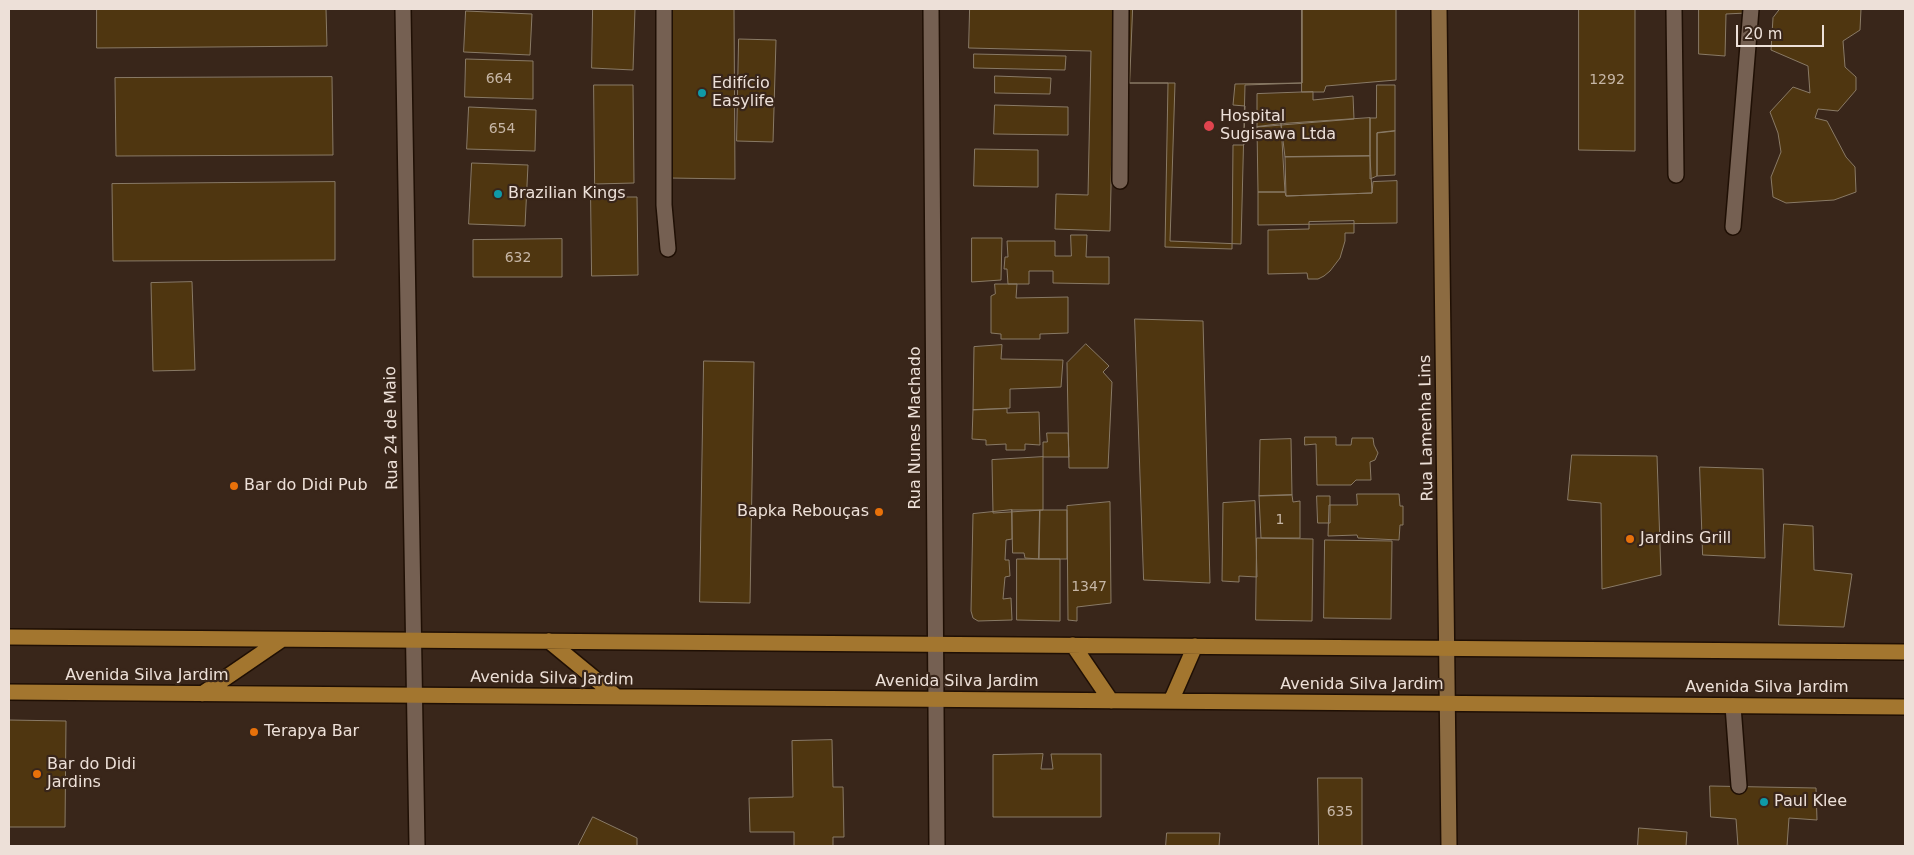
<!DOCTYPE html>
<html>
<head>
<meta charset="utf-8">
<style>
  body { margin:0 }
  #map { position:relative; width:1914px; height:855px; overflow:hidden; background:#39261a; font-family:"DejaVu Sans",sans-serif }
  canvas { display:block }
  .frame { position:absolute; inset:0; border:10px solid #ede0d8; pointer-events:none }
  .scale { position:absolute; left:1736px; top:25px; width:88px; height:22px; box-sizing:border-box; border:2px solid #ede0d8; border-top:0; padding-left:6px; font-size:15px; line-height:18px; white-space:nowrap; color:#ede0d8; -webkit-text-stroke:4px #39261a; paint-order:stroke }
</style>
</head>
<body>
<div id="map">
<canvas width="1914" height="855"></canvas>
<div class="frame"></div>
<div class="scale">20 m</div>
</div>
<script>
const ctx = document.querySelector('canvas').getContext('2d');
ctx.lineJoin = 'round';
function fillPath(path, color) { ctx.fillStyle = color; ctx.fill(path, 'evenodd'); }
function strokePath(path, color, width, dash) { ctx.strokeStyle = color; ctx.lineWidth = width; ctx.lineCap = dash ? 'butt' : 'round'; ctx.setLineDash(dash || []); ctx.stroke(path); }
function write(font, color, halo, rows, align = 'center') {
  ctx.font = font + ' "DejaVu Sans",sans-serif'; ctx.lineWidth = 4.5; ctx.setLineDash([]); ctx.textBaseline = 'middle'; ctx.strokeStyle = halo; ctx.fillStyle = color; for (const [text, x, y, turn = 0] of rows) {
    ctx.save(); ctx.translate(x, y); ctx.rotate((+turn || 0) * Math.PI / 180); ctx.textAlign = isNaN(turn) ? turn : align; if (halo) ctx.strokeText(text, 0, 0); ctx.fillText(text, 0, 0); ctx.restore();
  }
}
const building = new Path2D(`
  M97,9h229l1,37 -230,2z
  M593,9h42l-2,61 -41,-2z
  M669,9h65l1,170 -66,-1z
  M970,9h145l-5,222 -55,-2 1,-35 32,1 3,-144 -122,-3z
  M1125,9h177v74l-57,2 -4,159 -71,-3 5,-158h-51z
  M1133,9h169v74l-67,1 -2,21 12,1 -1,39h-11l-1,104 -67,-2 3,-164h-38z
  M1302,9h94v71l-70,6 -2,6h-22z
  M1579,9h56v142l-56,-1z
  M1699,9h47v4l-20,1 -1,42 -26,-2z
  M1780,9h81l-1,21 -17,11 2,26 11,10v13l-18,21 -20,-2 -3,9 12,3 19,36 9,10 1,25 -22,8 -48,3 -13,-6 -2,-20 10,-25 -3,-19 -8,-21 23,-25 17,6 -2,-27 -37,-16 2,-32z
  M466,11l66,3 -2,41 -66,-3z
  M739,39l37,1 -3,102 -36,-1z
  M974,54l92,2 -1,14 -91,-2z
  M466,59l67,2v38l-68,-2z
  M995,76l56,2 -1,16 -55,-1z
  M332,77l1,78 -217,1 -1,-78z
  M594,85h39l1,98 -39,1z
  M1377,85h18v46l-18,2v43l-7,3v-61h6z
  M1313,92v8l40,-4 1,23 -97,8v-33z
  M995,105l73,2v28l-74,-1z
  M469,107l67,3 -1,41 -68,-2z
  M1370,118v38l-85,1 -4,-33z
  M1281,124l4,68h-27l-1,-65z
  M1395,131v44l-18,1v-43z
  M975,149l63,1v37l-64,-1z
  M1370,156l2,37 -86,3 -1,-39z
  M472,163l56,2 -3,61 -56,-2z
  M1397,181v42l-139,2v-33h27l1,4 86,-3 1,-11z
  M335,182v78l-222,1 -1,-77z
  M591,197h46l1,78 -46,1z
  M1354,221v12h-9v8l-5,17 -10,13 -6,5 -6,3h-10l-1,-6 -39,1v-44l41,-1v-7z
  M1071,235h16l-1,22h23v27l-56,-1v-12h-24v13h-21l-1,-15h-3l1,-12h3l-1,-16h48v15h16z
  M972,238h30l-1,42 -29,2z
  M562,239v38h-89v-37z
  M192,282l3,88 -42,1 -2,-88z
  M995,284h22l-1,14 52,-1v36l-28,1v5h-39v-5l-10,-1v-37l4,-2z
  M1135,319l68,2 7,262 -66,-3z
  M1086,344l23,22 -6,6 9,10 -4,86h-39l-2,-105z
  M1002,345l-1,14 62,1 -2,27 -51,2v19l-37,2 1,-63z
  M704,361l50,1 -4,241 -50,-1z
  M1007,409v4l32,-1 1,33 -15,-1v6h-19v-6l-20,1v-5l-14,-1 1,-29z
  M1047,433h21l1,24h-26v-15h4z
  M1305,437h31v8h15l1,-7h21l1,7 4,8 -3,7 -5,2 1,18h-15l-5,5h-34l-1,-41 -11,1z
  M1291,439l1,56 -33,1 1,-56z
  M1572,455l85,1 4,119 -59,14 -1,-86 -33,-3z
  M1043,457v53l-50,3 -1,-53z
  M1700,467l63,2 2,89 -62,-3z
  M1357,494h42l1,12h3v19h-3l-1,15 -41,-2 -1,-3 -29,1 1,-31h28z
  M1292,495l1,7 7,-1v37h-39l-2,-42z
  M1317,496h13v27h-12z
  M1255,501l2,76 -18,-1v6l-17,-1 1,-78z
  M1110,502l1,101 -34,4v14l-9,-1 -1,-114z
  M1012,510v29l-6,1 -1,20h4l1,16 -5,1 -2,22 8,-1 1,22 -34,1 -5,-3 -2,-7 2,-97z
  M1012,510h28l-1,49 -14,-1 -1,-5h-11z
  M1040,510h27v49h-28z
  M1784,524l29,2 1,44 38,4 -8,53 -65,-2z
  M1257,538l56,1 -1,82 -56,-1z
  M1325,540l67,1 -1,78 -67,-1z
  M1017,559h43v62l-43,-1z
  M9,720l57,1 -1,106h-56z
  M832,740l1,47h10l1,50h-11v9h-39v-14h-44l-1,-34 44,-1 -1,-56z
  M1043,754l-2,15h12l-2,-15h50v63h-108v-62z
  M1318,778h44v68h-43z
  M1710,786l106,2 1,32 -28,-2 -2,28h-49l-2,-27 -25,-2z
  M593,817l44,21v8h-59z
  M1639,828l48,4 -1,14h-48z
  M1167,833h53l-1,13h-53z`);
const service = new Path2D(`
  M664,9v196l4,44
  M1674,9l2,166
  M1120,181l1,-172
  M1733,227l18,-218
  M1733,706l6,80`);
const minor = new Path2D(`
  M931,9l6,837`);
const tertiary = new Path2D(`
  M403,9l14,837`);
const secondary = new Path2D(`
  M1439,9l10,837`);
const primary = new Path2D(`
  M9,637l1896,15
  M549,641l68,56
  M1073,645l38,56
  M9,692l1896,15
  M202,694l79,-54
  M1171,701l24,-55`);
const markers = [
  [702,93,5,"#0f9aa8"],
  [1209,126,6,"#e0444e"],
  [498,194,5,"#0f9aa8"],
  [234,486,5,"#e8710a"],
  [879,512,5,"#e8710a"],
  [1630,539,5,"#e8710a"],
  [254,732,5,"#e8710a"],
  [37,774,5,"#e8710a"],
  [1764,802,5,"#0f9aa8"]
];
const numberNames = [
  ["664",499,79],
  ["1292",1607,80],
  ["654",502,129],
  ["632",518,258],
  ["1",1280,520],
  ["1347",1089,587],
  ["635",1340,812]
];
const poiNames = [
  ["Edifício",712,84],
  ["Easylife",712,102],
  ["Hospital",1220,117],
  ["Sugisawa Ltda",1220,135],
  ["Brazilian Kings",508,194],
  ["Bar do Didi Pub",244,486],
  ["Bapka Rebouças",869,512,"right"],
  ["Jardins Grill",1640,539],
  ["Terapya Bar",264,732],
  ["Bar do Didi",47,765],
  ["Jardins",47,783],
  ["Paul Klee",1774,802]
];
const streetNames = [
  ["Rua 24 de Maio",392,428,-91],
  ["Rua Nunes Machado",916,428,-90],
  ["Rua Lamenha Lins",1427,428,-91],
  ["Avenida Silva Jardim",147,676],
  ["Avenida Silva Jardim",552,679,1],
  ["Avenida Silva Jardim",957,682],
  ["Avenida Silva Jardim",1362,685],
  ["Avenida Silva Jardim",1767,688]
];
fillPath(building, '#4f3610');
strokePath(building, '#897a66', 1);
strokePath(service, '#1f0f04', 18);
strokePath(minor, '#1f0f04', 18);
strokePath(tertiary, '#1f0f04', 18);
strokePath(secondary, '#1f0f04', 18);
strokePath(primary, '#1f0f04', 18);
strokePath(service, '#756052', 15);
strokePath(minor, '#756052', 15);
strokePath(tertiary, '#756052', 15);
strokePath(secondary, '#8c6b41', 15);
strokePath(primary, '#a3762f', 15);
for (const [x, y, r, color] of markers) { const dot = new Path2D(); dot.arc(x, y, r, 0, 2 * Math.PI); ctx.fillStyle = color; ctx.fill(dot); strokePath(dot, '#39261a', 2); }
write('14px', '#c6b6a6', null, numberNames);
write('16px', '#ede0d8', '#39261a', poiNames, 'left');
write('16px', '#ede0d8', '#39261a', streetNames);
</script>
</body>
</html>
